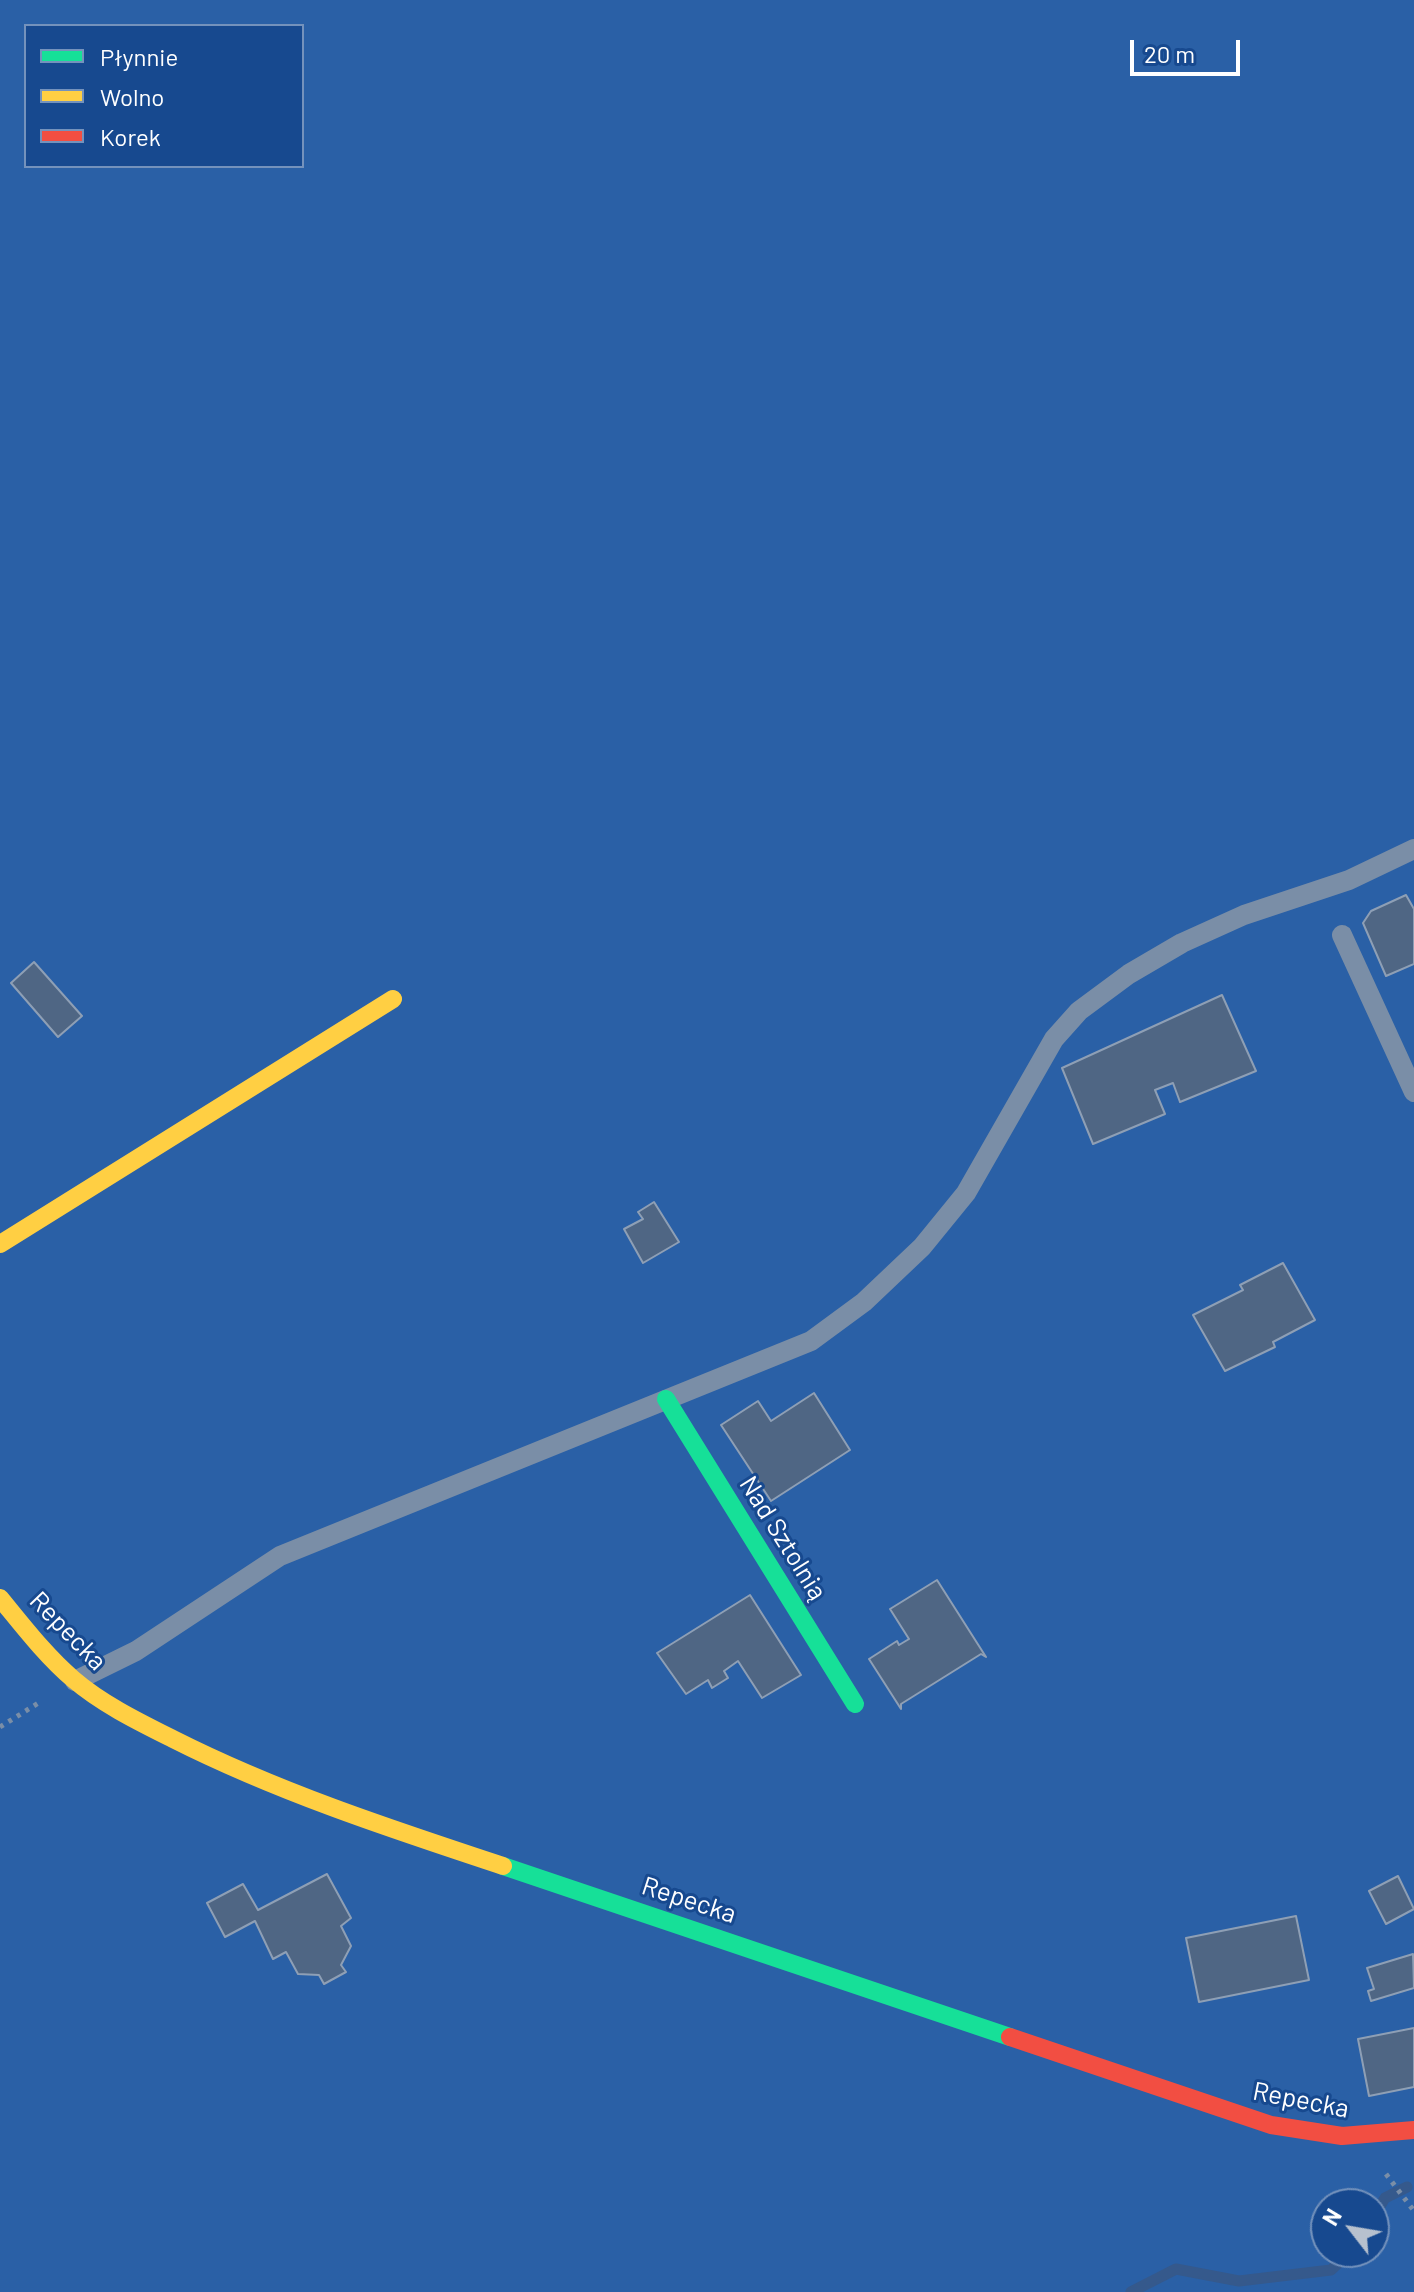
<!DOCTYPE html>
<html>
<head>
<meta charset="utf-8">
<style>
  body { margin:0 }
  #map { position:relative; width:1414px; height:2292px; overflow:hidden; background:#324e74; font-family:Barlow,sans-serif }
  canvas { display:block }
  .legend { position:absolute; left:24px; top:24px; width:280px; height:144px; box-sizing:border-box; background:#17498f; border:2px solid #7492bc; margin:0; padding:10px 14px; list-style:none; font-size:24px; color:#fff }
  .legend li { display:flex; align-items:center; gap:16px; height:40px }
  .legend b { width:40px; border:2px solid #7492bc }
  .north { position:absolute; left:1310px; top:2188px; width:80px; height:80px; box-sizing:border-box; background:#17498f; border:2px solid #7492bc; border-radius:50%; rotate:301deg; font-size:22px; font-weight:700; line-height:32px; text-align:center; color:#fff }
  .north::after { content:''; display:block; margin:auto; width:28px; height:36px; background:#b7c1ce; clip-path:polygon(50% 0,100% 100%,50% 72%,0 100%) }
  .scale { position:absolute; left:1130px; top:40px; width:110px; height:36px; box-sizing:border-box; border:4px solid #fff; border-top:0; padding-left:10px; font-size:24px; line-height:28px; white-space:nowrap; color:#fff; -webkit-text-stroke:6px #17498f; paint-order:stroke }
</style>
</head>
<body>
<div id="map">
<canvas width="1414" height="2292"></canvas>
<ul class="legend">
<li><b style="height:10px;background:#16e098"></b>Płynnie</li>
<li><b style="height:10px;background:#ffcf43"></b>Wolno</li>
<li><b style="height:10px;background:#f24e42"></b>Korek</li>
</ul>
<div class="north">N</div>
<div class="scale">20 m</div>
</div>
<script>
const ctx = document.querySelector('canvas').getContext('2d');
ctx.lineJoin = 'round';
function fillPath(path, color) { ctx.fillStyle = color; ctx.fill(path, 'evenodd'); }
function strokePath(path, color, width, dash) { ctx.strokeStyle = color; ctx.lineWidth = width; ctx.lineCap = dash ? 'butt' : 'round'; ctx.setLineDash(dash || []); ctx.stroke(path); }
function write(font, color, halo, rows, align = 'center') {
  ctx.font = font + ' Barlow,sans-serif'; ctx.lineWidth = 6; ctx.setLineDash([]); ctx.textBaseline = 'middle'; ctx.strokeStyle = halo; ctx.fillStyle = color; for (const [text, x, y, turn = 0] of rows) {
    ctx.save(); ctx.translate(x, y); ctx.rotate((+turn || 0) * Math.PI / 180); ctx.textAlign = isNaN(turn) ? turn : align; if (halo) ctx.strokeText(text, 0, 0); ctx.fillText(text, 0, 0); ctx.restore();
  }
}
const green = new Path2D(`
  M0,0h1414v2292h-1414zM26,26h276v140h-276zM1326,2204h48v48h-48z`);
const stream = new Path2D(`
  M1374,2216l11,-18 22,-11
  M1131,2292l45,-23 63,12 92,-11 19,-18`);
const building = new Path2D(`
  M1406,895l8,14v55l-28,12 -23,-53 8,-12z
  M34,962l48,54 -24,21 -47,-54z
  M1222,995l34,76 -76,31 -7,-19 -18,7 10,24 -72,30 -31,-76z
  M654,1202l25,40 -36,21 -19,-34 19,-10 -5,-7z
  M1283,1263l32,57 -42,22 2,5 -50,24 -32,-56 50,-25 -3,-5z
  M814,1393l36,57 -79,51 -50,-76 37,-24 13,20z
  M937,1580l49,77 -5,-3 -80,50v5l-32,-50 28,-18 2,4 10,-6 -19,-30z
  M750,1595l51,80 -39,23 -24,-37 -14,10 4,7 -16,10 -4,-8 -22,14 -29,-41z
  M327,1874l24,44 -10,8 10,20 -10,19 5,7 -22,12 -5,-9 -21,-1 -12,-22 -13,7 -18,-38 -30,16 -18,-34 36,-19 15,26z
  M1398,1876l16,33 -28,15 -17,-33z
  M1296,1916l13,64 -110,22 -13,-64z
  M1413,1954l1,34 -43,13 -3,-10 6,-2 -7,-21z
  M1414,2028v59l-45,9 -11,-57z`);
const path = new Path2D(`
  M0,1727l40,-25
  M1386,2174l28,37`);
const lane = new Path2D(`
  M1342,935l72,157
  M75,1681l61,-30 144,-95 531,-215 53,-39 58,-55 44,-54 88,-154 25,-28 50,-37 53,-31 62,-28 105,-35 65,-31`);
const fast = new Path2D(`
  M666,1399l189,305
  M503,1866l507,171`);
const slow = new Path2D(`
  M0,1244l393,-245
  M0,1598c23,28 46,58 73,81 29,25 66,43 100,60 105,53 218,90 330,127`);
const jam = new Path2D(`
  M1010,2037l261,88 71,11 72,-6`);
const streetNames = [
  ["Nad Sztolnią",783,1538,58],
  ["Repecka",68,1631,46],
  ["Repecka",689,1900,18],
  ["Repecka",1301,2100,11]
];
fillPath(green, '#2a60a6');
strokePath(stream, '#35598c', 11);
fillPath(building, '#4f6684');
strokePath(building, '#8e9fb5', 2);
strokePath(path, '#7a8ea7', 5, [4, 6]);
strokePath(lane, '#7a8ea7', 20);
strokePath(fast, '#16e098', 18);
strokePath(slow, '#ffcf43', 18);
strokePath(jam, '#f24e42', 18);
write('26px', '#fff', '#17498f', streetNames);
</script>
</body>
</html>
